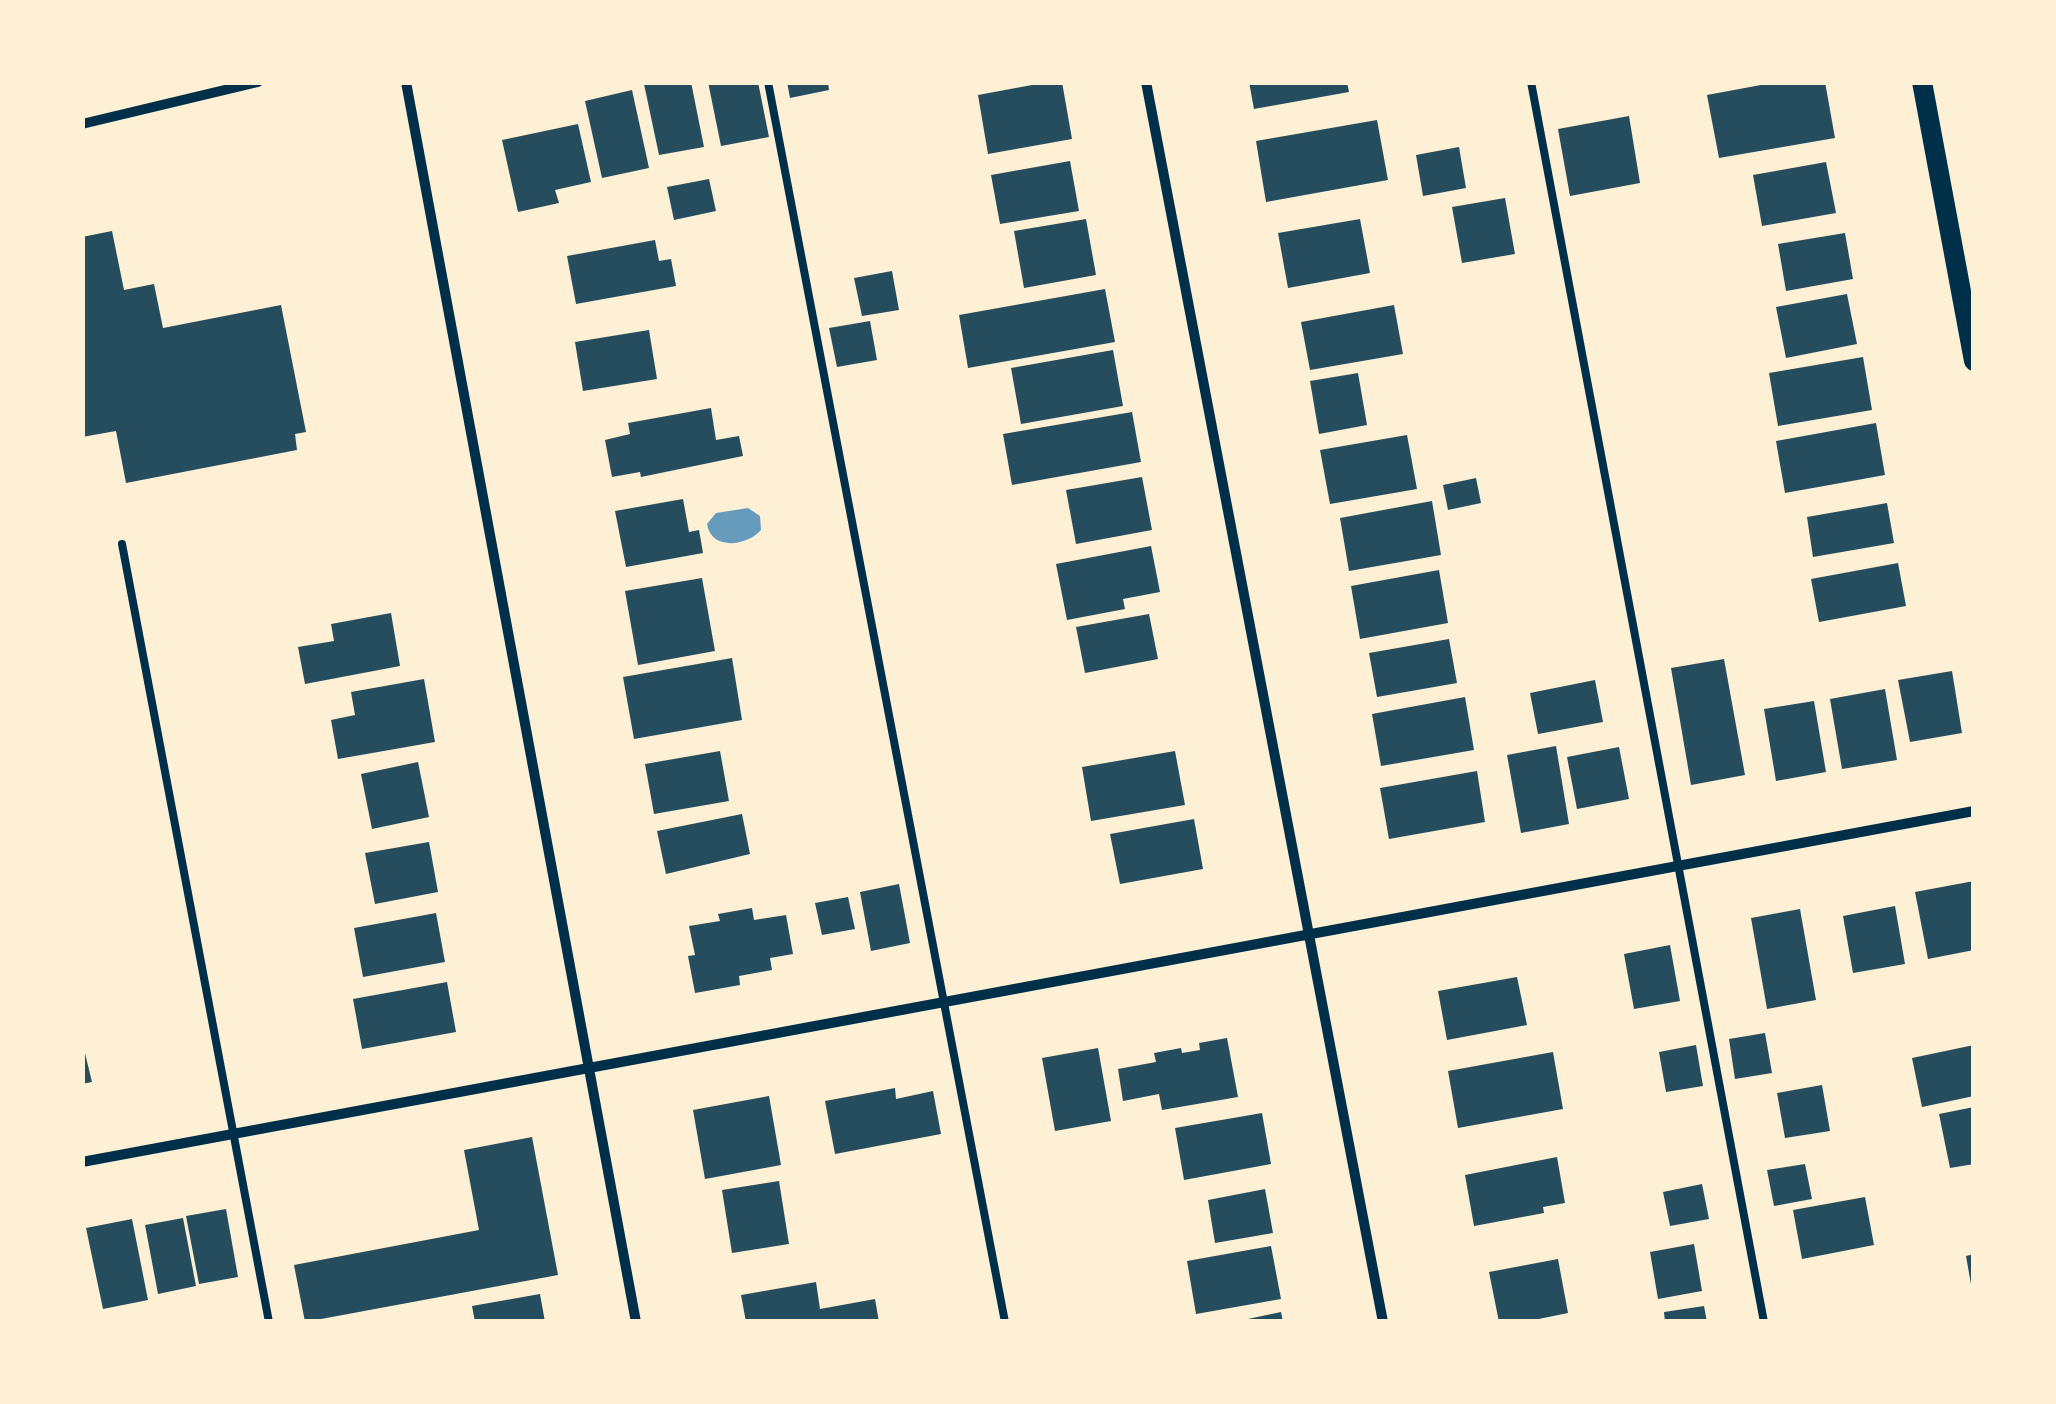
<!DOCTYPE html>
<html>
<head>
<meta charset="utf-8">
<style>
  body { margin:0 }
  #map { position:relative; width:2056px; height:1404px; overflow:hidden; background:#fdf0d5; font-family:"Open Sans",sans-serif }
  canvas { display:block }
  .frame { position:absolute; inset:0; border:85px solid #fdf0d5; pointer-events:none }
</style>
</head>
<body>
<div id="map">
<canvas width="2056" height="1404"></canvas>
<div class="frame"></div>
</div>
<script>
const ctx = document.querySelector('canvas').getContext('2d');
ctx.lineJoin = 'round';
function fillPath(path, color) { ctx.fillStyle = color; ctx.fill(path, 'evenodd'); }
function strokePath(path, color, width, dash) { ctx.strokeStyle = color; ctx.lineWidth = width; ctx.lineCap = dash ? 'butt' : 'round'; ctx.setLineDash(dash || []); ctx.stroke(path); }
const water = new Path2D(`
  M748,508l12,8 1,14c-14,16 -50,21 -54,-6l9,-11z`);
const building = new Path2D(`
  M653,82h38l13,65 -45,8 -15,-71z
  M708,82h50l11,55 -48,9z
  M787,82h41l1,8 -39,8z
  M1048,82h14l10,57 -84,15 -10,-59z
  M1249,82h98l2,10 -95,17z
  M1777,82h48l10,56 -116,20 -12,-63z
  M632,90l17,78 -47,10 -17,-77z
  M1629,116l11,67 -70,13 -12,-67z
  M1377,120l11,60 -122,22 -10,-61z
  M578,124l13,58 -36,8 4,13 -41,9 -16,-72z
  M1459,147l7,41 -43,8 -7,-41z
  M1070,161l9,50 -79,13 -9,-49z
  M1826,162l10,51 -74,13 -9,-51z
  M709,179l7,32 -42,9 -7,-33z
  M1505,198l10,56 -53,9 -10,-56z
  M1086,219l10,56 -72,13 -10,-57z
  M1360,219l10,54 -82,15 -10,-55z
  M112,231l12,59 30,-6 9,44 118,-23 25,127 -11,2 2,16 -171,33 -10,-52 -34,6v-200z
  M1845,233l8,46 -67,12 -8,-47z
  M655,240l4,21 12,-2 5,27 -100,18 -9,-48z
  M892,271l7,39 -37,6 -8,-38z
  M1105,289l10,53 -147,26 -9,-53z
  M1847,294l10,50 -71,14 -10,-51z
  M1394,305l9,49 -93,16 -9,-48z
  M870,321l7,39 -40,7 -8,-39z
  M649,330l8,49 -74,12 -8,-49z
  M1113,350l10,56 -102,18 -10,-56z
  M1863,357l9,53 -94,16 -9,-53z
  M1358,373l9,52 -48,9 -9,-53z
  M711,408l5,32 23,-4 4,20 -102,21 -1,-5 -28,5 -7,-37 25,-6 -2,-11z
  M1132,412l9,50 -129,23 -9,-51z
  M1876,423l9,52 -100,18 -9,-52z
  M1407,435l10,54 -87,15 -10,-54z
  M1142,477l10,53 -76,14 -10,-54z
  M1476,478l5,25 -33,7 -5,-25z
  M683,499l6,33 10,-2 4,23 -77,14 -11,-56z
  M1432,501l9,54 -92,16 -9,-53z
  M1887,503l7,40 -81,14 -6,-40z
  M1151,546l9,46 -37,7 2,10 -58,11 -11,-56z
  M1898,563l8,43 -87,16 -8,-43z
  M1439,570l9,53 -88,16 -9,-53z
  M702,578l13,73 -77,14 -13,-74z
  M391,613l9,53 -95,18 -7,-37 36,-6 -3,-17z
  M1149,614l9,45 -73,14 -9,-46z
  M1449,639l8,44 -80,14 -8,-44z
  M732,658l10,62 -108,19 -11,-62z
  M1724,659l21,116 -54,10 -20,-117z
  M1952,671l10,62 -52,9 -12,-62z
  M424,679l11,63 -97,17 -7,-39 24,-5 -4,-23z
  M1595,680l8,42 -65,12 -8,-41z
  M1885,689l12,71 -55,9 -12,-70z
  M1465,697l9,53 -93,16 -9,-52z
  M1814,701l12,71 -50,9 -12,-72z
  M1556,746l13,78 -48,9 -14,-78z
  M1619,747l10,52 -52,10 -10,-52z
  M720,751l9,50 -75,13 -9,-50z
  M1175,751l10,54 -94,16 -9,-54z
  M418,762l11,55 -57,12 -11,-55z
  M1477,771l8,51 -96,17 -9,-51z
  M742,814l8,40 -84,20 -9,-43z
  M1194,819l9,50 -83,15 -10,-50z
  M429,842l9,50 -63,12 -10,-51z
  M1974,881v69l-46,9 -13,-67z
  M899,884l11,59 -39,8 -11,-59z
  M848,897l7,32 -33,6 -7,-32z
  M1895,906l10,58 -52,9 -10,-57z
  M752,908l2,12 32,-5 7,39 -23,4 2,12 -33,6 1,9 -45,8 -7,-37 7,-1 -6,-29 31,-5 -2,-7z
  M1800,909l16,91 -49,9 -16,-91z
  M436,913l9,49 -82,15 -9,-49z
  M1670,945l10,56 -46,8 -10,-55z
  M1517,977l10,48 -80,15 -9,-49z
  M447,982l9,50 -94,17 -9,-50z
  M1765,1033l7,40 -37,6 -6,-40z
  M1227,1038l11,59 -76,13 -3,-16 -36,7 -5,-32 38,-7 -2,-9 27,-5 1,5 18,-3 -1,-7z
  M82,1041l10,41 -10,2z
  M1696,1045l7,41 -37,6 -7,-40z
  M1974,1045v51l-52,11 -10,-49z
  M1098,1048l13,73 -56,10 -13,-73z
  M1553,1052l10,57 -105,19 -10,-57z
  M1822,1085l8,46 -45,7 -8,-45z
  M895,1088l1,11 37,-8 8,43 -106,20 -10,-53z
  M769,1096l12,69 -76,14 -12,-69z
  M1974,1107v57l-24,4 -11,-54z
  M1262,1113l9,51 -87,16 -9,-52z
  M532,1137l26,138 -253,47 -11,-57 185,-35 -15,-80z
  M1557,1157l8,46 -22,4 1,6 -70,13 -9,-51z
  M1805,1164l7,35 -38,7 -7,-36z
  M779,1181l10,63 -57,9 -10,-63z
  M1702,1184l7,35 -39,7 -7,-34z
  M1265,1189l8,44 -58,10 -7,-43z
  M1865,1197l9,48 -72,14 -9,-49z
  M226,1209l12,68 -39,7 -13,-68z
  M183,1218l13,68 -38,8 -13,-69z
  M132,1219l16,81 -45,9 -17,-81z
  M1694,1244l8,47 -44,8 -8,-47z
  M1271,1246l10,53 -85,15 -9,-53z
  M1974,1254v36h-2l-6,-34z
  M1558,1259l10,54 -44,9h-25l-10,-50z
  M816,1282l4,27 55,-10 4,23h-133l-5,-27z
  M540,1294l5,28h-70l-3,-16z
  M1704,1306l3,16h-42l-1,-10z
  M1281,1312l2,10h-39l-1,-2z`);
const service = new Path2D(`
  M768,82l237,1240
  M1531,82l233,1240
  M122,544l147,778`);
const minor = new Path2D(`
  M406,82l230,1240
  M1146,82l237,1240
  M82,124l176,-42
  M82,1162l1892,-351`);
const secondary = new Path2D(`
  M1922,82l52,279`);
fillPath(water, '#669bbc');
fillPath(building, '#264d5e');
strokePath(service, '#003049', 8);
strokePath(minor, '#003049', 10);
strokePath(secondary, '#003049', 20);
</script>
</body>
</html>
